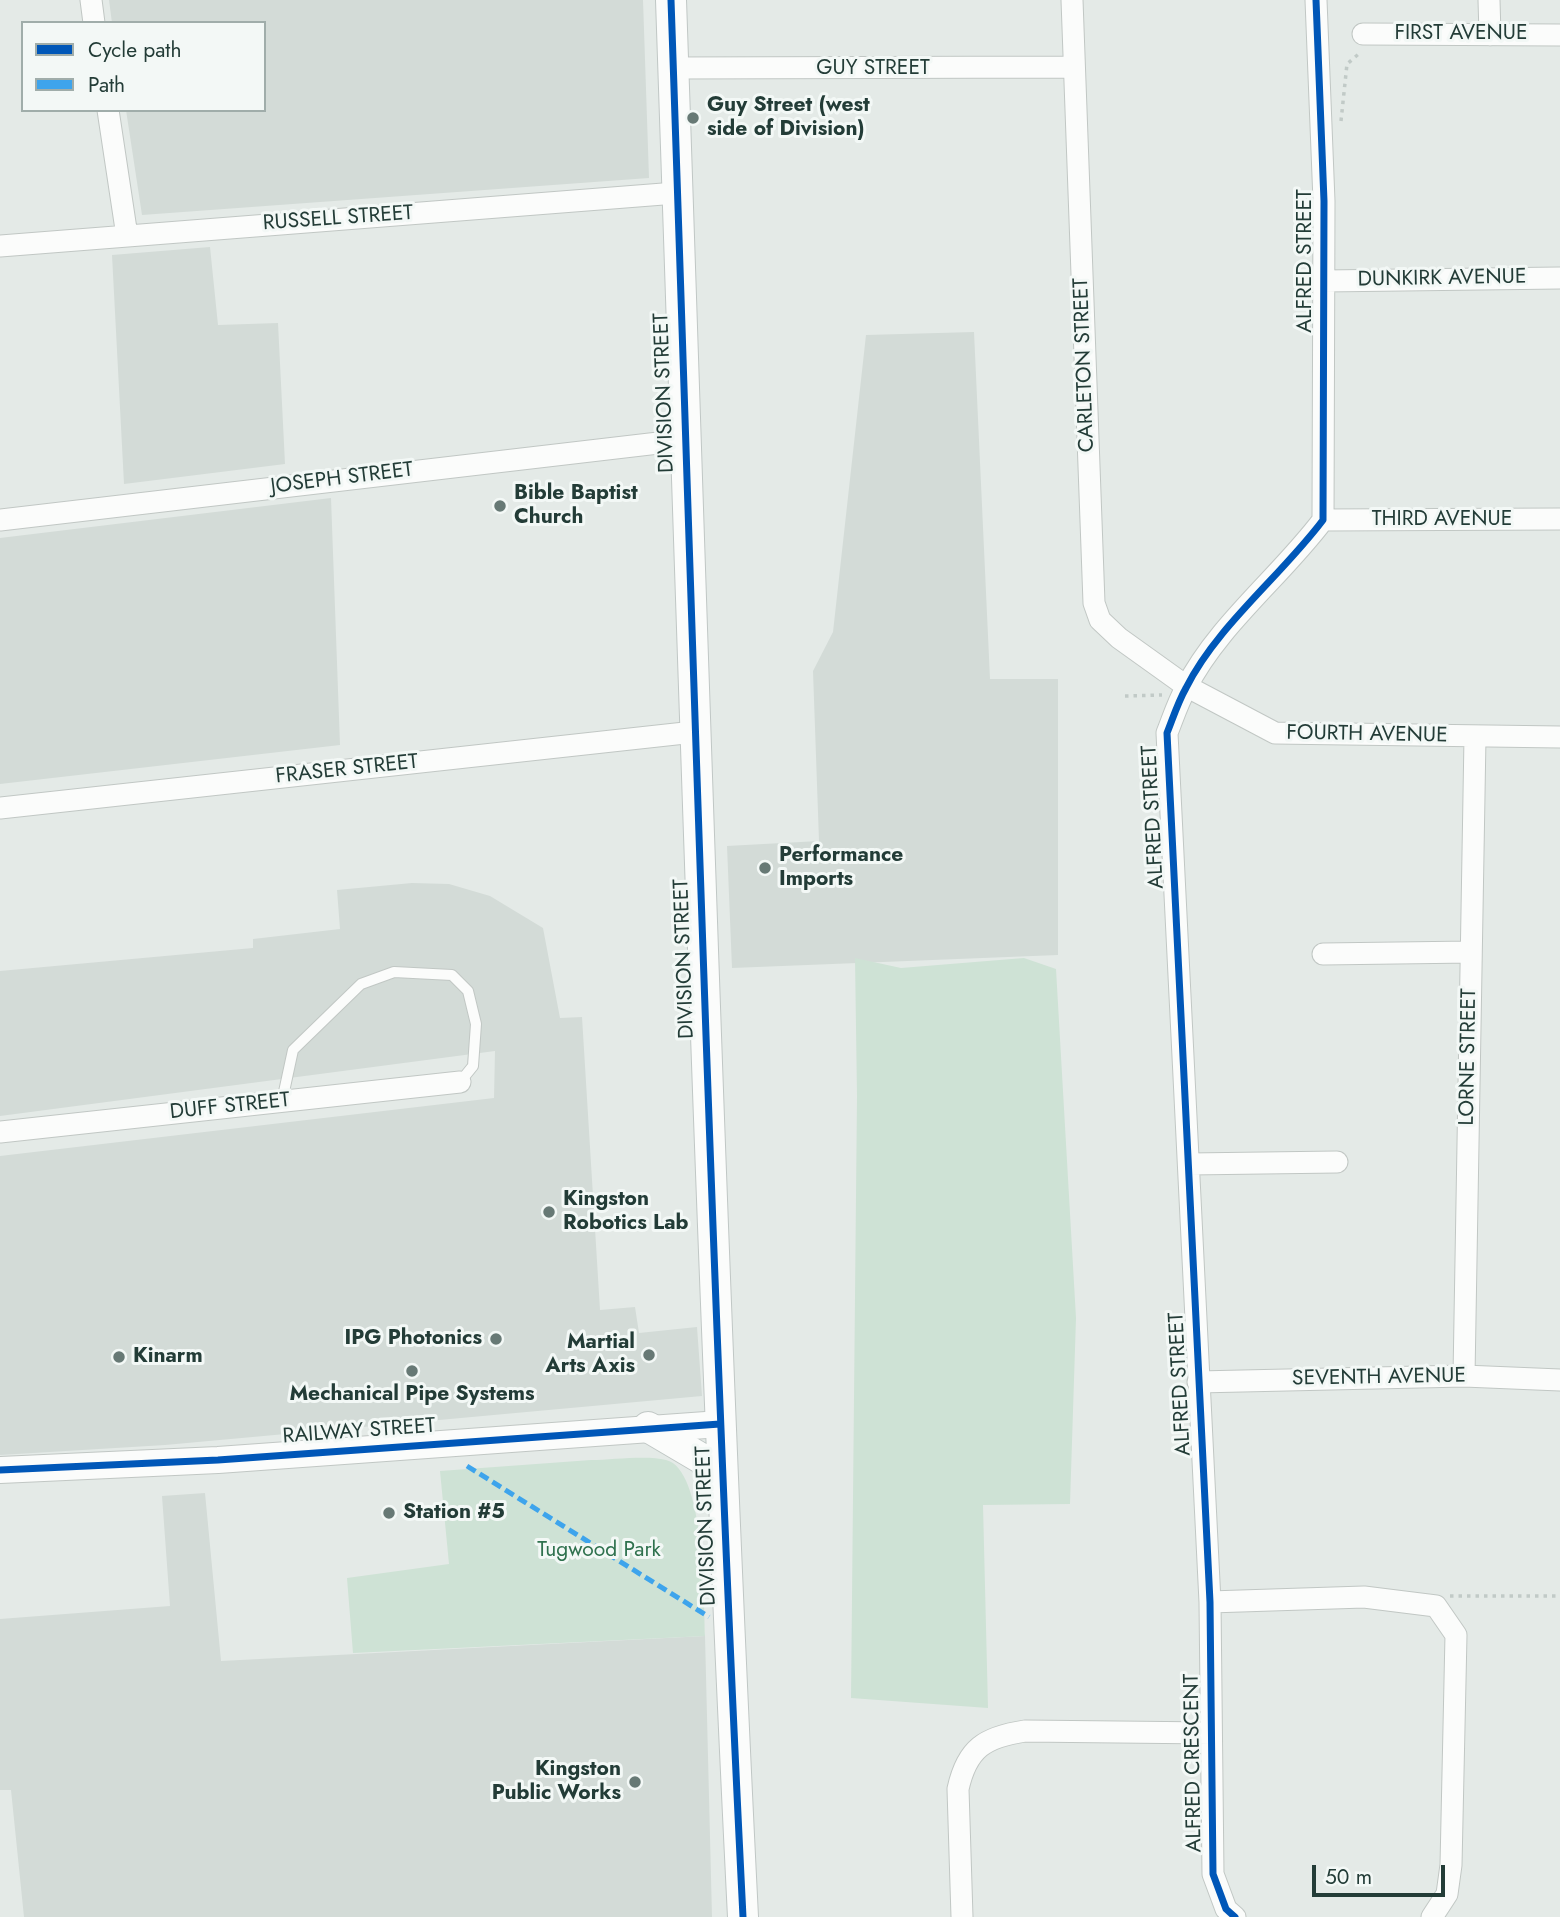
<!DOCTYPE html>
<html>
<head>
<meta charset="utf-8">
<style>
  body { margin:0 }
  #map { position:relative; width:1560px; height:1917px; overflow:hidden; background:#e4eae7; font-family:Jost,sans-serif }
  canvas { display:block }
  .legend { position:absolute; left:21px; top:21px; width:245px; height:91px; box-sizing:border-box; background:#f3f8f6; border:2px solid #a0adaa; margin:0; padding:9px 12px; list-style:none; font-size:21px; color:#233c37 }
  .legend li { display:flex; align-items:center; gap:14px; height:35px }
  .legend b { width:35px; border:2px solid #a0adaa }
  .scale { position:absolute; left:1312px; top:1865px; width:133px; height:32px; box-sizing:border-box; border:4px solid #233c37; border-top:0; padding-left:9px; font-size:21px; line-height:24px; white-space:nowrap; color:#233c37; -webkit-text-stroke:5px #f3f8f6; paint-order:stroke }
</style>
</head>
<body>
<div id="map">
<canvas width="1560" height="1917"></canvas>
<ul class="legend">
<li><b style="height:9px;background:#0057b8"></b>Cycle path</li>
<li><b style="height:9px;background:#3ea4ec"></b>Path</li>
</ul>
<div class="scale">50 m</div>
</div>
<script>
const ctx = document.querySelector('canvas').getContext('2d');
ctx.lineJoin = 'round';
function fillPath(path, color) { ctx.fillStyle = color; ctx.fill(path, 'evenodd'); }
function strokePath(path, color, width, dash) { ctx.strokeStyle = color; ctx.lineWidth = width; ctx.lineCap = dash ? 'butt' : 'round'; ctx.setLineDash(dash || []); ctx.stroke(path); }
function write(font, color, halo, rows, align = 'center') {
  ctx.font = font + ' Jost,sans-serif'; ctx.lineWidth = 6; ctx.setLineDash([]); ctx.textBaseline = 'middle'; ctx.strokeStyle = halo; ctx.fillStyle = color; for (const [text, x, y, turn = 0] of rows) {
    ctx.save(); ctx.translate(x, y); ctx.rotate((+turn || 0) * Math.PI / 180); ctx.textAlign = isNaN(turn) ? turn : align; if (halo) ctx.strokeText(text, 0, 0); ctx.fillText(text, 0, 0); ctx.restore();
  }
}
const built = new Path2D(`
  M109,0h534l6,178 -507,37 -16,-105h138v-87h-152z
  M210,247l8,78 60,-2 7,141 -161,20 -12,-229z
  M974,332l16,347h68v276l-326,13 -5,-122 92,-5 -6,-170 20,-39 33,-297z
  M331,498l9,247 -340,39v-246z
  M412,883l37,1 41,12 53,32 17,90 22,-1 18,293 35,-3 4,26 58,-6 5,69 -537,49 -165,10v-299l494,-58 1,-47 -495,65v-145l253,-23v-9l87,-10 -3,-39z
  M205,1493l16,168 484,-25 7,281h-688l-13,-127h-11v-171l170,-13 -8,-110z`);
const green = new Path2D(`
  M855,958l46,10 123,-10 32,11 20,349 -6,186 -87,1 5,203 -137,-10 6,-602z
  M591,1460c21,0 56,-5 75,0 39,9 38,142 39,176l-352,17 -6,-75 102,-14 -9,-93z`);
const path = new Path2D(`
  M1341,121l6,-57 14,-12
  M1125,696l37,-1
  M1450,1596h110`);
const service = new Path2D(`
  M282,1101l11,-51 68,-66 33,-12 58,3 16,16 8,33 -3,42 -13,16`);
const minor = new Path2D(`
  M91,0l3,23
  M1072,0l22,603 6,17 19,18 67,48 89,47 285,4
  M1489,0l1,35
  M1363,34l197,1
  M673,68l400,-1
  M108,110l19,126
  M0,246l676,-53
  M1324,281l236,-3
  M0,520l684,-80
  M1323,520l237,-1
  M0,808l694,-76
  M1323,954l148,-2
  M0,1132l460,-50
  M1190,1164l147,-2
  M1464,1376l11,-639
  M1198,1382l266,-6 96,4
  M1210,1602l154,-5 72,9 20,29 -5,230 -4,29 -15,23
  M962,1917l-4,-128c9,-41 27,-52 67,-58l186,2
  M1235,1917l-9,-8 -13,-35 -3,-272 -43,-869c6,-15 11,-31 19,-45 31,-62 95,-112 137,-168l1,-319 -8,-201`);
const tertiary = new Path2D(`
  M0,1470l218,-10 502,-36`);
const secondary = new Path2D(`
  M671,0c22,639 40,1278 72,1917
  M648,1427l56,33 16,30`);
const quiet = new Path2D(`
  M467,1466l242,151`);
const cycleway = new Path2D(`
  M671,0c22,639 40,1278 72,1917
  M0,1470l218,-10 502,-36
  M1235,1917l-9,-8 -13,-35 -3,-272 -43,-869c6,-15 11,-31 19,-45 31,-62 95,-112 137,-168l1,-319 -8,-201`);
const markers = [
  [693,118,7,"#677975"],
  [500,506,7,"#677975"],
  [765,868,7,"#677975"],
  [549,1212,7,"#677975"],
  [496,1339,7,"#677975"],
  [649,1355,7,"#677975"],
  [119,1357,7,"#677975"],
  [412,1371,7,"#677975"],
  [389,1513,7,"#677975"],
  [635,1782,7,"#677975"]
];
const streetNames = [
  ["FIRST AVENUE",1461,34],
  ["GUY STREET",873,69],
  ["RUSSELL STREET",338,219,-4],
  ["ALFRED STREET",1306,261,-90],
  ["DUNKIRK AVENUE",1442,279,-1],
  ["CARLETON STREET",1085,365,-92],
  ["DIVISION STREET",665,393,-92],
  ["JOSEPH STREET",342,479,-7],
  ["THIRD AVENUE",1442,520],
  ["FOURTH AVENUE",1367,735,1],
  ["FRASER STREET",347,770,-6],
  ["ALFRED STREET",1154,817,-93],
  ["DIVISION STREET",685,959,-92],
  ["LORNE STREET",1469,1057,-89],
  ["DUFF STREET",230,1107,-6],
  ["SEVENTH AVENUE",1379,1378,-1],
  ["ALFRED STREET",1181,1384,-93],
  ["RAILWAY STREET",359,1432,-4],
  ["DIVISION STREET",707,1526,-92],
  ["ALFRED CRESCENT",1194,1763,-91]
];
const poiNames = [
  ["Guy Street (west",707,106],
  ["side of Division)",707,130],
  ["Bible Baptist",514,494],
  ["Church",514,518],
  ["Performance",779,856],
  ["Imports",779,880],
  ["Kingston",563,1200],
  ["Robotics Lab",563,1224],
  ["IPG Photonics",482,1339,"right"],
  ["Martial",635,1343,"right"],
  ["Arts Axis",635,1367,"right"],
  ["Kinarm",133,1357],
  ["Mechanical Pipe Systems",412,1395,"center"],
  ["Station #5",403,1513],
  ["Kingston",621,1770,"right"],
  ["Public Works",621,1794,"right"]
];
const parkNames = [
  ["Tugwood Park",599,1551]
];
fillPath(built, '#d3dbd7');
fillPath(green, '#cee2d5');
strokePath(service, '#c1c7c4', 12);
strokePath(minor, '#c1c7c4', 23);
strokePath(tertiary, '#c1c7c4', 28);
strokePath(secondary, '#c0c7c5', 32);
strokePath(path, '#c1cac7', 3.5, [3.5, 5]);
strokePath(service, '#fbfcfb', 10);
strokePath(minor, '#fbfcfb', 21);
strokePath(tertiary, '#fbfcfb', 26);
strokePath(secondary, '#fbfcfb', 30);
strokePath(quiet, '#3ea4ec', 5, [10, 5]);
strokePath(cycleway, '#0057b8', 7);
for (const [x, y, r, color] of markers) { const dot = new Path2D(); dot.arc(x, y, r, 0, 2 * Math.PI); ctx.fillStyle = color; ctx.fill(dot); strokePath(dot, '#f3f8f6', 2.5); }
write('21px', '#233c37', '#f3f8f6', streetNames);
write('bold 21px', '#233c37', '#f3f8f6', poiNames, 'left');
write('21px', '#2f714e', '#f3f8f6', parkNames);
</script>
</body>
</html>
